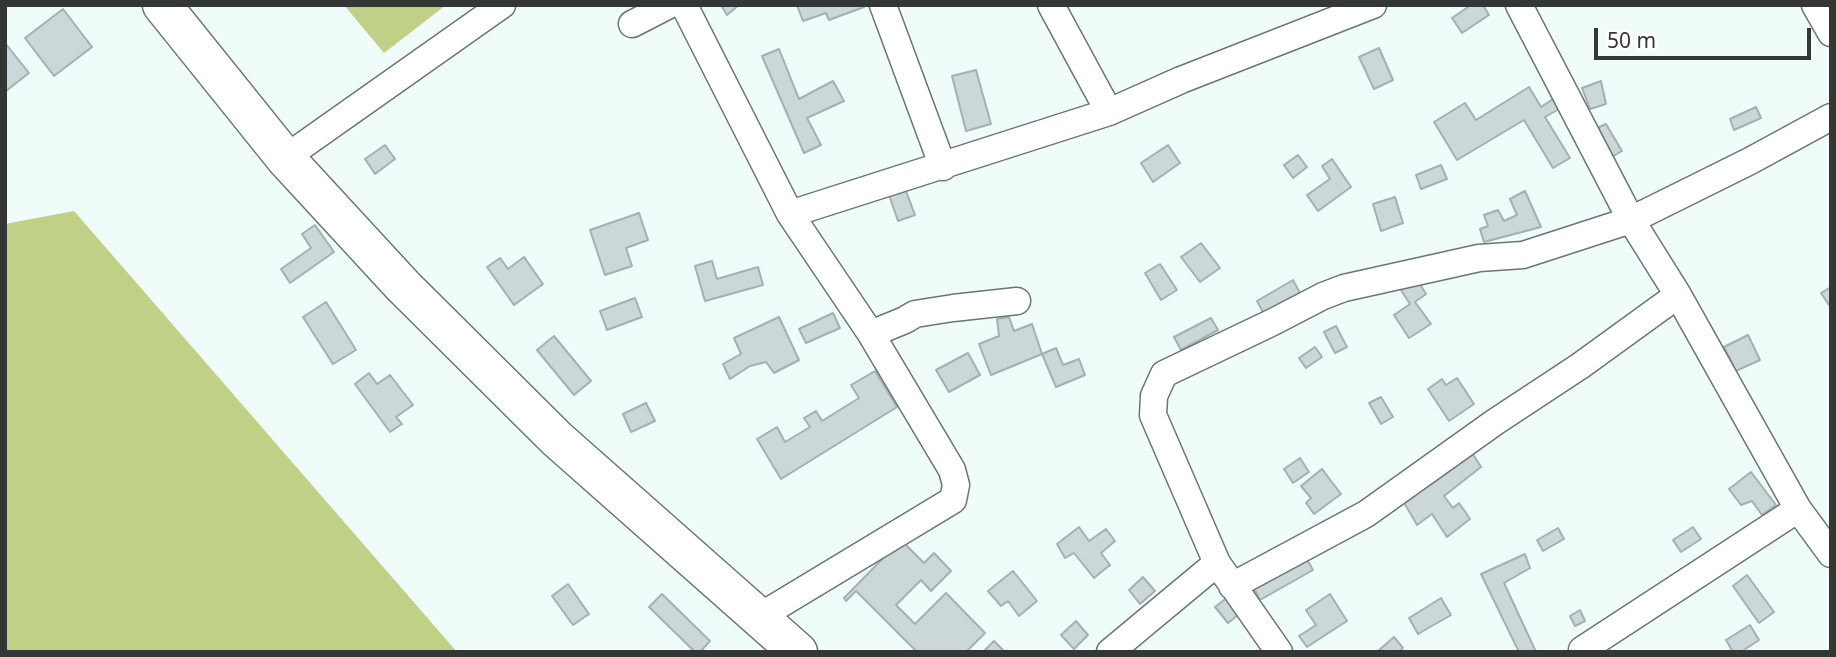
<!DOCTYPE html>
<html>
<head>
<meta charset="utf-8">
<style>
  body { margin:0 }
  #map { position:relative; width:1836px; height:657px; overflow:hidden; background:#f0fcf9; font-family:"Noto Sans",sans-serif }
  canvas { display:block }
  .frame { position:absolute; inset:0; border:7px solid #333736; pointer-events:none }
  .scale { position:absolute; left:1594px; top:28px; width:217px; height:32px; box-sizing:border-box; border:4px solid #333736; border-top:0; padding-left:9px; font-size:21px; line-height:24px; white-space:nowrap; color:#333736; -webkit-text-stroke:5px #fff; paint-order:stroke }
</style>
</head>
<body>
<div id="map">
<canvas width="1836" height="657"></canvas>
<div class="frame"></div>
<div class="scale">50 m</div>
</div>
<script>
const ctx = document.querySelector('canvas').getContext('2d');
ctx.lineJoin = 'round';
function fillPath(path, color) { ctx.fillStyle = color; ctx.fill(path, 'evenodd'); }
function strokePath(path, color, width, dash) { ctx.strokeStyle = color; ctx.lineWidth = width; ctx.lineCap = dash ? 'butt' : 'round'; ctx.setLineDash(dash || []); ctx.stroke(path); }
const green = new Path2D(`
  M344,5h102l-62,48z
  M74,211l383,441h-452v-428z`);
const building = new Path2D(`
  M721,5h18l-12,10z
  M797,5h66l1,2 -35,13 -3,-7 -23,8z
  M1471,5h12l6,10 -27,18 -10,-15z
  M63,9l29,38 -38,29 -29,-38z
  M5,43l24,30 -23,18 -1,-1z
  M1379,48l14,32 -19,9 -15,-32z
  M779,49l20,50 34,-18 11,20 -37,17 14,27 -17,8 -42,-97z
  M976,70l15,54 -25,7 -14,-55z
  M1601,81l5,23 -16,5 -8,-21z
  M1529,87l12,20 12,-8 6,10 -14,8 25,41 -17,10 -29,-48 -67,40 -23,-38 31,-19 11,17z
  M1756,107l5,11 -27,12 -4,-11z
  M1606,124l16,27 -12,7 -15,-29z
  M385,145l10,14 -20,15 -10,-15z
  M1168,145l12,18 -27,19 -12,-19z
  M1298,155l9,12 -14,11 -9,-13z
  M1332,159l19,28 -33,24 -11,-16 23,-16 -8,-13z
  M1441,165l6,14 -26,10 -5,-14z
  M904,186l11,29 -17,6 -10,-29z
  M1525,191l16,36 -57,15 -4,-13 8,-3 -4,-11 14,-5 6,11 13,-6 -7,-16z
  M1395,197l8,26 -22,8 -8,-27z
  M639,213l9,27 -22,8 6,18 -27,9 -15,-45z
  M315,225l19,27 -44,31 -9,-14 30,-21 -9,-14z
  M1201,243l19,25 -20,14 -19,-25z
  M524,257l19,27 -29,21 -27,-38 13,-9 8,11z
  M712,261l5,18 41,-12 5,18 -58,16 -10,-35z
  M1160,264l17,26 -16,10 -16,-27z
  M1415,276l11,18 -11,8 16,22 -22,14 -15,-23 16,-11 -11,-17z
  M1293,280l7,13 -36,21 -7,-13z
  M1831,287v21l-10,-15z
  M635,298l7,19 -35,13 -7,-19z
  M326,302l30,48 -23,14 -30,-47z
  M833,313l7,15 -34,15 -7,-14z
  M779,317l20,43 -25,13 -8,-11 -16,4 -20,13 -7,-15 18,-10 -7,-16z
  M1009,317l5,14 18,-7 10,30 -51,21 -12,-31 20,-8 -2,-17z
  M1211,318l7,12 -37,20 -7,-13z
  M1336,326l11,21 -12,6 -11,-21z
  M1748,335l12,25 -24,11 -12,-24z
  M554,336l37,45 -17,14 -37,-45z
  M1315,347l7,10 -16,11 -7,-10z
  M1056,348l7,17 16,-6 6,16 -29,12 -14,-33z
  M968,353l12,22 -31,17 -13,-22z
  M875,371l22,36 -116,72 -24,-40 20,-12 8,15 25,-15 -6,-9 12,-7 6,10 37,-23 -8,-13z
  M369,373l8,11 13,-9 23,30 -17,12 6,7 -12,8 -35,-48z
  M1457,378l17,26 -25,17 -21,-32 14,-10 4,6z
  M1381,397l12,20 -12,7 -12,-21z
  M646,403l9,18 -24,11 -8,-18z
  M1471,451l10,16 -37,29 9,12 6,-5 11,16 -23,18 -15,-23 -15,11 -15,-26z
  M1300,458l9,14 -16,11 -9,-14z
  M1322,469l19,25 -27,20 -8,-11 5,-5 -10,-12z
  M1751,472l25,33 -14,10 -10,-14 -11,4 -12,-16z
  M1079,527l10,14 17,-12 9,12 -14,12 9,12 -16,13 -20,-25 -9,5 -8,-14z
  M1693,527l8,12 -20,13 -8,-12z
  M1558,528l6,11 -21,12 -6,-11z
  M901,540l23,23 10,-10 17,18 -20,20 -10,-11 -25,25 19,19 31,-31 39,40 -19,19h-49l-61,-61 -10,10 -2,-3z
  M1525,554l5,14 -26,15 32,69h-17l-38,-78z
  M1305,556l8,14 -53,30 -7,-14z
  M1013,571l24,30 -18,15 -11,-15 -7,5 -13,-15z
  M1747,575l27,37 -15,11 -26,-37z
  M1143,577l12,14 -15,13 -11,-14z
  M568,584l21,30 -16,11 -21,-29z
  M662,594l48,47 -10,11h-5l-46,-45z
  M1330,594l17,27 -40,26 -8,-11 17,-11 -10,-15z
  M1229,596l13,16 -14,11 -13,-16z
  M1441,598l10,17 -33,19 -9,-16z
  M1580,610l5,11 -10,5 -5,-10z
  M1076,621l12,14 -14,14 -13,-14z
  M1750,625l9,15 -18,12h-8l-7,-12z
  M1394,637l9,11 -5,4h-21z
  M994,641l11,11h-22z`);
const street = new Path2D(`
  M684,5l106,209 81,120 81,136 4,15 -3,15 -194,117
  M883,5l60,162
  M1051,5l58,107
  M1519,5l112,215 47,75 120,214 33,45
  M1815,5l16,28
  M632,24l37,-19
  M285,158l217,-153
  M790,214l319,-102 72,-32 192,-75
  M871,334l34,-14 10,-6 38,-6 64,-7
  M1232,586l134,-72 129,-92 85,-56 98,-71
  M1110,652l107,-89
  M1279,652l-62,-89 -64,-148 1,-19 10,-22 109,-52 50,-26 21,-8 135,-30 44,-3 108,-35 119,-59 81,-44
  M1584,652l-2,-2 216,-141`);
const highway = new Path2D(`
  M162,5l123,153 118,128 154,153 241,213`);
fillPath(green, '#c0d087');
fillPath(building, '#cbd7d9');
strokePath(building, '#a4b0b2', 2);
strokePath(street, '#6b7572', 29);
strokePath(highway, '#6b7572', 41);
strokePath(street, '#fff', 26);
strokePath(highway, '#fff', 38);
</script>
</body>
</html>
